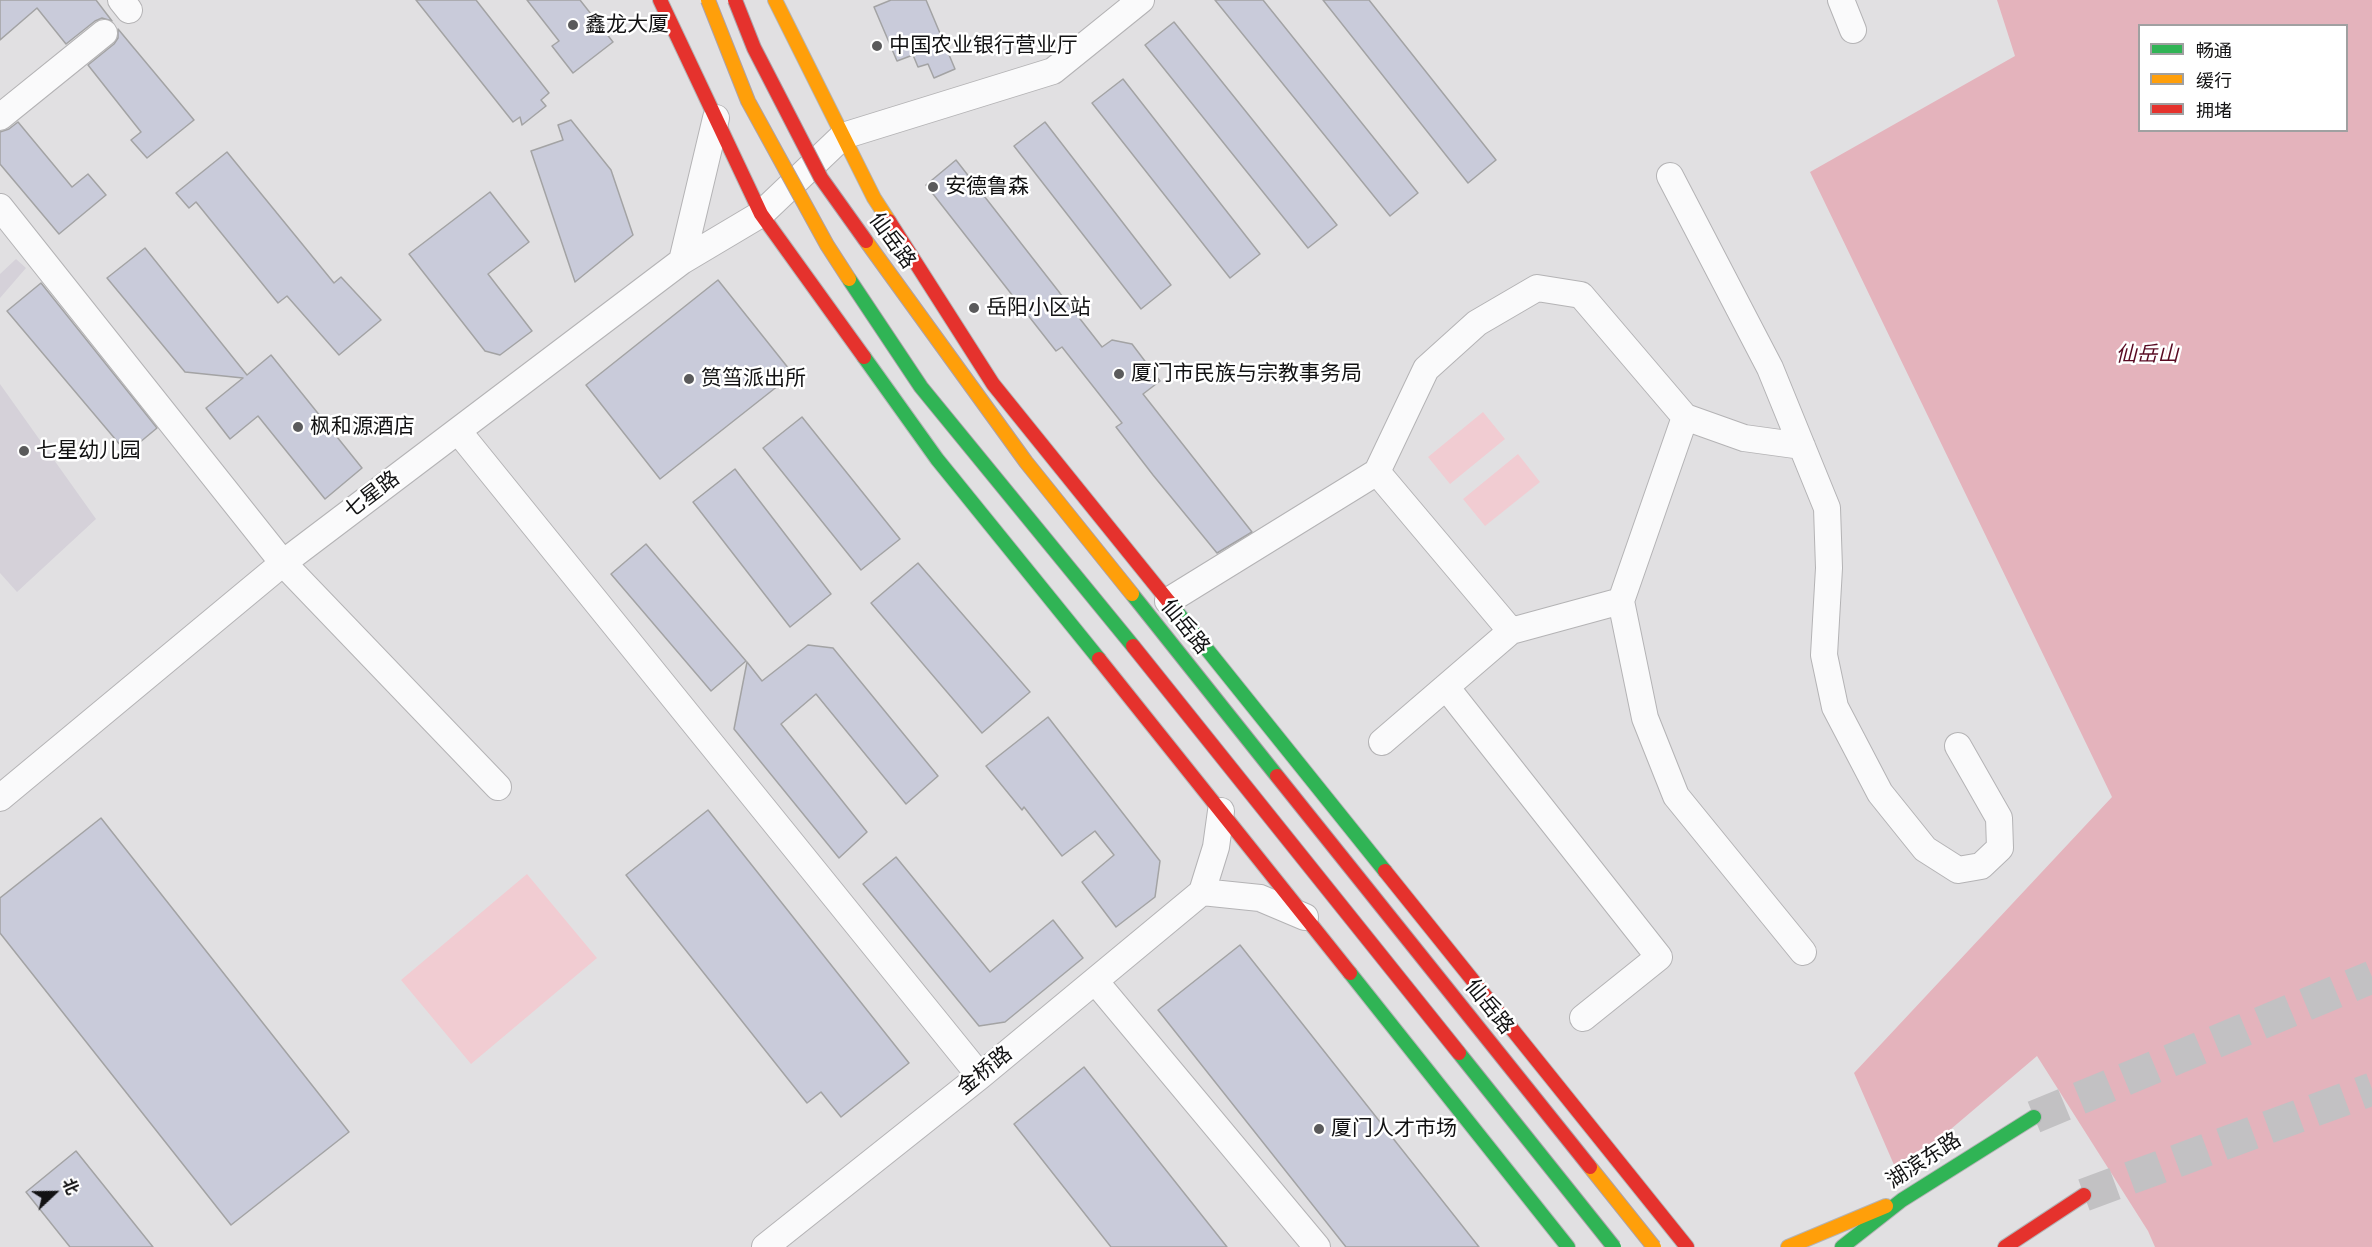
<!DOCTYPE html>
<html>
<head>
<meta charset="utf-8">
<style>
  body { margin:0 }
  #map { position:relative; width:2372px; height:1247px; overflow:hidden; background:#e1e0e2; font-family:Merriweather,"Noto Sans SC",serif }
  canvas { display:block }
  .legend { position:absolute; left:2138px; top:24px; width:210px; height:108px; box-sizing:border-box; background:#fff; border:2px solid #a0a0a1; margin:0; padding:8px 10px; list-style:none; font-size:18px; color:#121213 }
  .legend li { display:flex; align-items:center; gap:12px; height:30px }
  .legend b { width:30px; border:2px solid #a0a0a1 }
  .north { position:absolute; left:24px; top:1163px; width:60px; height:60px; -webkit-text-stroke:4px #fff; paint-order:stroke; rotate:68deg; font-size:16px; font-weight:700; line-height:24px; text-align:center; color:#121213 }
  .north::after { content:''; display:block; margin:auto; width:21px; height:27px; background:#121213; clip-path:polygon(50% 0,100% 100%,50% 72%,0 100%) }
</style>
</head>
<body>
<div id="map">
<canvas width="2372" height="1247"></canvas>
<ul class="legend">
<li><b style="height:8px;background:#30b455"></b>畅通</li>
<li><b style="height:8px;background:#ff9f0a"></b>缓行</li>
<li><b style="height:8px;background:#e5322d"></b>拥堵</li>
</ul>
<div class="north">北</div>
</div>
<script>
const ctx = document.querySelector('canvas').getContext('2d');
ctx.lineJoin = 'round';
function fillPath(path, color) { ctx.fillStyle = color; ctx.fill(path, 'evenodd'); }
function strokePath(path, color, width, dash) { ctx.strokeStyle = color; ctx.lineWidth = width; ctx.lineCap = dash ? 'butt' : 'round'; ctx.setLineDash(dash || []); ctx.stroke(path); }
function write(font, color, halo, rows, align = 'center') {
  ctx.font = font + ' Merriweather,"Noto Sans SC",serif'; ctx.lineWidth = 5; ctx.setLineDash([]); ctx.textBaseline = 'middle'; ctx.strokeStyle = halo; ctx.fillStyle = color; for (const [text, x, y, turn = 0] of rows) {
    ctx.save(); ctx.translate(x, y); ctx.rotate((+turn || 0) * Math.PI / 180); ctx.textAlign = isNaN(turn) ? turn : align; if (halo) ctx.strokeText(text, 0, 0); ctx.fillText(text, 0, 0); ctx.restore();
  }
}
const built = new Path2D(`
  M16,259l10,9 -26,30v-24z
  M0,384l96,135 -79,73 -17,-19z`);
const green = new Path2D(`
  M1483,412l22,27 -55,45 -22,-27z
  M1518,454l22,28 -55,44 -22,-27z
  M527,874l70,84 -126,106 -70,-84z`);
const forest = new Path2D(`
  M1997,0h375v1247h-217l-7,-16 -111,-175 -139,118 -44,-101 258,-276 -302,-625 205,-116zM2140,26h206v104h-206z`);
const building = new Path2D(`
  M0,0h96l16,21 -10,-3 -7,3 -29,23 -29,-36 -37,32z
  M416,0h60l73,93 -8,7 5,6 -24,19 -2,-8 -7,5z
  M527,0h53l33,42 -40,31 -21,-27 7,-5z
  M891,0h35l29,69 -21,9 -6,-14 -10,3 -5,-12 -16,6 -23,-54z
  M1215,0h48l155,193 -28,23z
  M1323,0h46l127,160 -28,23z
  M1174,22l163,203 -29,23 -163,-203z
  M118,29l76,91 -47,38 -16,-18 10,-8 -53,-67 26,-21 4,-6z
  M1123,79l137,175 -30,24 -138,-175z
  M571,120l40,50 22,65 -58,47 -44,-131 32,-11 -5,-15z
  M18,122l54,65 16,-13 18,21 -47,39 -59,-70v-32l9,-3z
  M1045,122l126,163 -30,24 -127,-163z
  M227,152l107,131 7,-6 40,43 -42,35 -52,-59 -9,7 -82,-101 -7,6 -13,-15z
  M956,160l146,187 10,-7 20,4 28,37 -17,13 109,138 -35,21 -64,-78 -37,-48 6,-4 -60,-76 -6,4 -130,-166z
  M490,192l39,50 -41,32 44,57 -32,24 -15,-4 -76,-97z
  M145,248l102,127 24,-20 91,113 -37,31 -67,-83 -28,23 -24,-31 37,-30 -58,-6 -78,-94z
  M718,280l75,94 -133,105 -74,-94z
  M41,283l116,145 -30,25 -120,-142z
  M802,417l98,122 -39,31 -98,-122z
  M735,469l96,125 -41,33 -97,-125z
  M646,544l100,117 -35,30 -100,-117z
  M918,563l112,129 -48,41 -111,-130z
  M808,645l25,3 105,128 -32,28 -90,-110 -35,30 86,108 -28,26 -105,-129 13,-67 15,19z
  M1048,717l112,144 -5,36 -39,30 -34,-45 32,-27 -19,-24 -33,25 -38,-49 -2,3 -36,-44z
  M708,810l201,253 -68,54 -20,-25 -14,11 -181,-228z
  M101,818l248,314 -118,93 -231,-292v-35z
  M896,857l94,115 63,-52 30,38 -78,64 -26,4 -116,-142z
  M1240,945l239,302h-133l-188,-237z
  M1084,1067l143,180h-116l-97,-123z
  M76,1151l77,96h-83l-44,-55z`);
const primaryTunnel = new Path2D(`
  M2034,1117l338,-140
  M2084,1195l288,-106`);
const street = new Path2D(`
  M121,0l8,10
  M1841,0l12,30
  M0,117l104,-84
  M1670,176l100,192 57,140 2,60 -5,87 11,52 45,86 45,56 33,21 23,-4 19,-18 -1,-30 -41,-72
  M0,207l283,356 215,224
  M682,261l34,-143
  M1685,417l59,21 58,8
  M458,431l522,645
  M1377,472l134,159
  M1168,601l209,-129 49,-103 51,-46 60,-35 44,7 104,122 -64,184 24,117 31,78 127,156
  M1446,687l213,270 -76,61
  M1382,742l129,-111 110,-30
  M0,798l283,-235 399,-302 79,-47 82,-78 210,-65 88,-71
  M1202,892l58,6 45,19
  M1202,892l14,-45 5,-36
  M1095,981l222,266
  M765,1247l215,-171 222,-184`);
const fast = new Path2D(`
  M864,357l73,102 162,200
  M1169,602l216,269
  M1350,973l218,274
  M1842,1247l60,-47 132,-83`);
const slow = new Path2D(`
  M775,0l99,198 15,23
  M1788,1247l98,-41`);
const jam = new Path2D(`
  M660,0l101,214 103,143
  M889,221l104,163 176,218
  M1099,659l251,314
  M1385,871l302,376
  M2005,1247l79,-52`);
const fastBridge = new Path2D(`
  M849,279l72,108 212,259
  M1132,594l145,182
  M1459,1053l155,194`);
const slowBridge = new Path2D(`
  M708,0l40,101 79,144 22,34
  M866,241l160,221 106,132
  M1590,1167l64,80`);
const jamBridge = new Path2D(`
  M735,0l19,48 67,130 45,63
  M1133,646l326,407
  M1277,776l313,391`);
const markers = [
  [573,25,6,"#5a5a5b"],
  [877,46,6,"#5a5a5b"],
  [933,187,6,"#5a5a5b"],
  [974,308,6,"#5a5a5b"],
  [1119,374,6,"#5a5a5b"],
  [689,379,6,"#5a5a5b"],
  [298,427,6,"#5a5a5b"],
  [24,451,6,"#5a5a5b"],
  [1319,1129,6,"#5a5a5b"]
];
const poiNames = [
  ["鑫龙大厦",585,25],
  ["中国农业银行营业厅",889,46],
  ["安德鲁森",945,187],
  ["岳阳小区站",986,308],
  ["厦门市民族与宗教事务局",1131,374],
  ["筼筜派出所",701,379],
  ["枫和源酒店",310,427],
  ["七星幼儿园",36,451],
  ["厦门人才市场",1331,1129]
];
const streetNames = [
  ["仙岳路",892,241,54],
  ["七星路",372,495,-37],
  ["仙岳路",1185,627,51],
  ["仙岳路",1489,1007,51],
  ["金桥路",985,1071,-39],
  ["湖滨东路",1924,1161,-33]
];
const parkNames = [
  ["仙岳山",2147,355]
];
fillPath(built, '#d5d1d9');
fillPath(green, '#f1ccd2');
fillPath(forest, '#e4b3bc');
fillPath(building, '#c9cbda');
strokePath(building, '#a3a3a4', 1.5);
strokePath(primaryTunnel, '#c2c1c3', 33, [33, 16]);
strokePath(street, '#b4b3b5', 28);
strokePath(fast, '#b4b3b5', 16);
strokePath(slow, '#b4b3b5', 16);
strokePath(jam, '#b4b3b5', 16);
strokePath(street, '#fafafb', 26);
strokePath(fast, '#30b455', 14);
strokePath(slow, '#ff9f0a', 14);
strokePath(jam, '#e5322d', 14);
strokePath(fastBridge, '#ada2aa', 16, []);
strokePath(slowBridge, '#ada2aa', 16, []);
strokePath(jamBridge, '#ada2aa', 16, []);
strokePath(fastBridge, '#30b455', 14);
strokePath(slowBridge, '#ff9f0a', 14);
strokePath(jamBridge, '#e5322d', 14);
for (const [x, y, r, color] of markers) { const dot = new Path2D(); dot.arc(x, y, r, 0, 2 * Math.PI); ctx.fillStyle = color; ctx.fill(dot); strokePath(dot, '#fff', 2); }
write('21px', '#121213', '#fff', poiNames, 'left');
write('21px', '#121213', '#fff', streetNames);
write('italic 21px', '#580a22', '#fff', parkNames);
</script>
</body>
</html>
